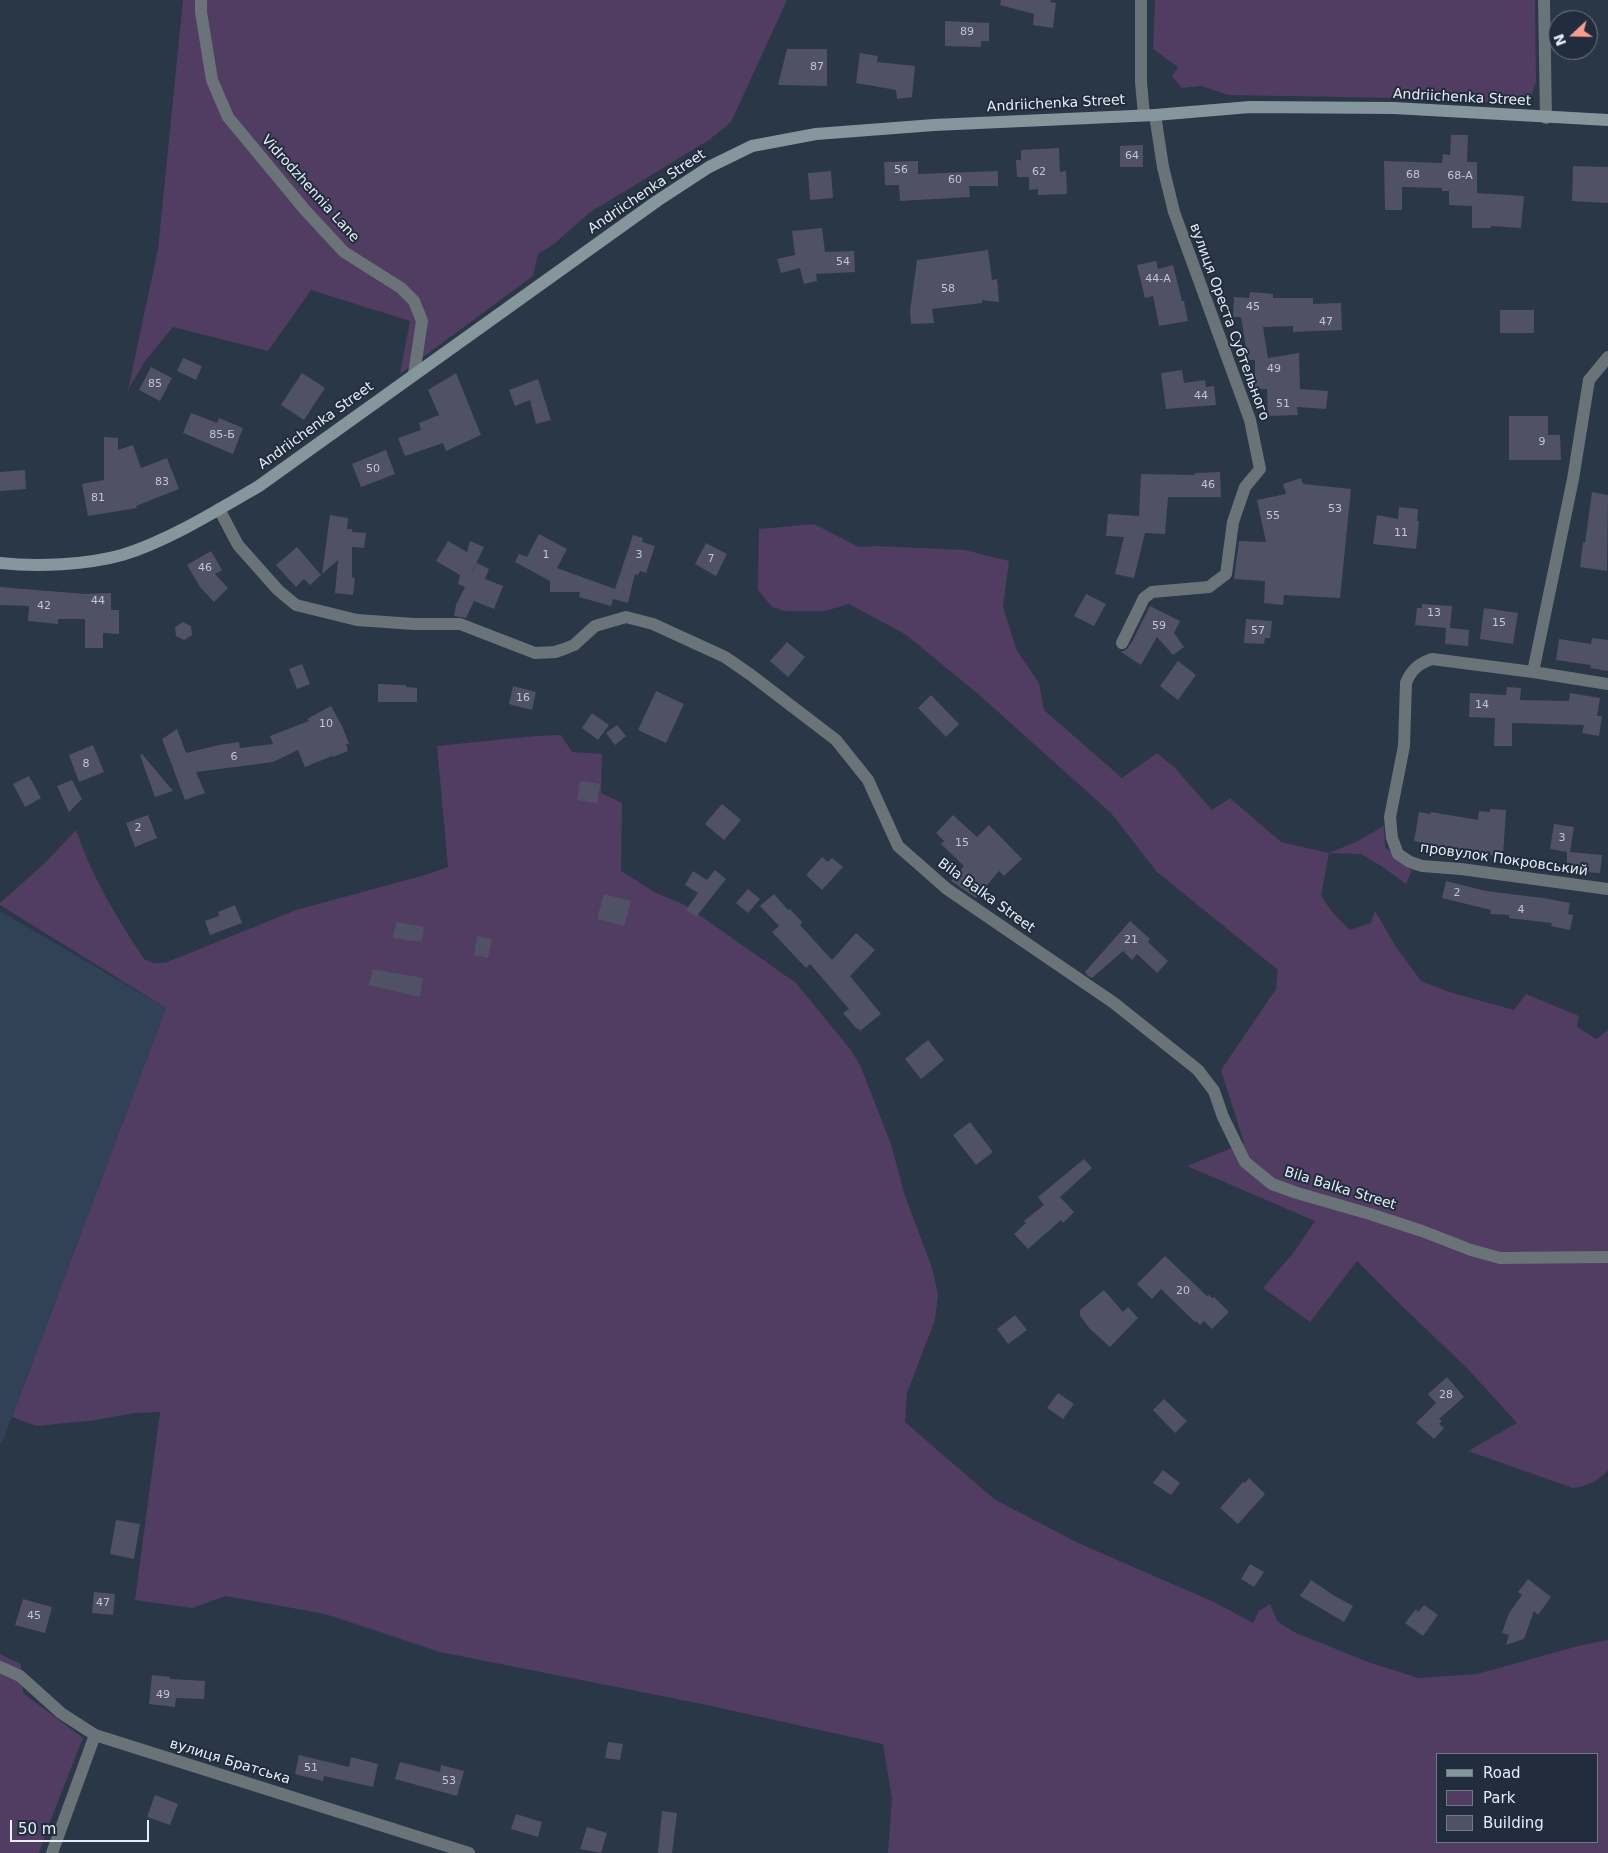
<!DOCTYPE html>
<html>
<head>
<meta charset="utf-8">
<style>
  body { margin:0 }
  #map { position:relative; width:1608px; height:1853px; overflow:hidden; background:#2a3746; font-family:"DejaVu Sans",sans-serif }
  canvas { display:block }
  .legend { position:absolute; left:1436px; top:1753px; width:162px; height:90px; box-sizing:border-box; background:#212d3c; border:1px solid #6f7a87; margin:0; padding:6px 9px; list-style:none; font-size:15px; color:#e5edf7 }
  .legend li { display:flex; align-items:center; gap:10px; height:25px }
  .legend b { width:25px; border:1px solid #6f7a87 }
  .north { position:absolute; left:1548px; top:10px; width:50px; height:50px; box-sizing:border-box; background:#212d3c; border:1px solid #6f7a87; border-radius:50%; rotate:249deg; font-size:14px; font-weight:700; line-height:20px; text-align:center; color:#e5edf7 }
  .north::after { content:''; display:block; margin:auto; width:18px; height:22px; background:#f59d8f; clip-path:polygon(50% 0,100% 100%,50% 72%,0 100%) }
  .scale { position:absolute; left:10px; top:1820px; width:139px; height:22px; box-sizing:border-box; border:2px solid #e5edf7; border-top:0; padding-left:6px; font-size:15px; line-height:18px; white-space:nowrap; color:#e5edf7; -webkit-text-stroke:4px #212d3c; paint-order:stroke }
</style>
</head>
<body>
<div id="map">
<canvas width="1608" height="1853"></canvas>
<ul class="legend">
<li><b style="height:6px;background:#85969d"></b>Road</li>
<li><b style="height:14px;background:#513d61"></b>Park</li>
<li><b style="height:14px;background:#505165"></b>Building</li>
</ul>
<div class="north">N</div>
<div class="scale">50 m</div>
</div>
<script>
const ctx = document.querySelector('canvas').getContext('2d');
ctx.lineJoin = 'round';
function fillPath(path, color) { ctx.fillStyle = color; ctx.fill(path, 'evenodd'); }
function strokePath(path, color, width, dash) { ctx.strokeStyle = color; ctx.lineWidth = width; ctx.lineCap = dash ? 'butt' : 'round'; ctx.setLineDash(dash || []); ctx.stroke(path); }
function write(font, color, halo, rows, align = 'center') {
  ctx.font = font + ' "DejaVu Sans",sans-serif'; ctx.lineWidth = 4; ctx.setLineDash([]); ctx.textBaseline = 'middle'; ctx.strokeStyle = halo; ctx.fillStyle = color; for (const [text, x, y, turn = 0] of rows) {
    ctx.save(); ctx.translate(x, y); ctx.rotate((+turn || 0) * Math.PI / 180); ctx.textAlign = isNaN(turn) ? turn : align; if (halo) ctx.strokeText(text, 0, 0); ctx.fillText(text, 0, 0); ctx.restore();
  }
}
const built = new Path2D(`
  M0,911l166,97 -164,435h-2z`);
const green = new Path2D(`
  M183,0h604l-56,122 -22,18 -120,73 -35,31 -16,10 -5,22 -133,98 10,-53 -99,-31 -43,61 -95,-24 -28,34 -17,29 30,-141z
  M1155,0h380l1,82 -8,22 -132,-6 -168,-3 -27,-9 -19,2 -10,-12 6,-9 -25,-18z
  M814,524l45,23 18,-1 88,4 44,11 -6,46 14,44 22,32 5,27 78,68 35,-25 17,14 38,43 18,-12 51,44 48,11 27,-11 28,-16 1,21 27,24 -6,13 -23,-17 -22,-13 -32,-1 -8,43 12,17 17,17 21,-7 4,-12 21,36 25,34 28,11 65,18 12,-16 53,22 -2,11 19,12 12,-9v440c-10,12 -21,16 -35,18l-105,-37 49,-28 -51,-56 -62,-59 -47,-47 -47,61 -47,-34 31,-36 21,-31 -128,-55 57,-23 -23,-73 55,-81 2,-19 -121,-98 -46,-59 -134,-120 -72,-59 -56,-30 -24,7h-40l-13,-4 -14,-17 1,-61z
  M561,735l11,17 30,2 -1,39 21,10 -1,68 33,21 31,13 111,78 54,66 10,16 31,79 13,49 28,75 6,26 -3,26 -28,73 -2,29 89,77 84,44 136,59 39,21 6,-12 11,-7 7,17 17,11 74,30 50,16 59,-4 105,-29 26,-5v213h-720l4,-55 -9,-54 -176,-39 -267,-53 -115,-38 -99,-18 -34,12 -57,-8 25,-188 -26,1 -38,7 -59,6 -25,-9 154,-409 -166,-103v-2l46,-41 30,-32c16,47 41,88 68,129l9,4h12l131,-53 129,-35 23,-8 -11,-121 98,-10zM1437,1754h160v88h-160z
  M0,1654l21,10 2,29 60,45 -34,86 -10,29h-39z`);
const building = new Path2D(`
  M1001,0h50l-1,2 6,1 -3,25 -20,-3 1,-11 -34,-9z
  M945,21l44,2v18h-8v6l-36,-1z
  M787,49h40v37l-49,-1z
  M860,53l18,3 -1,6 38,4 -3,31 -15,2 -1,-9 -40,-7z
  M1451,135h17l-1,27h10v31l47,3 -3,32 -30,-2v2h-19v-22l-23,-1v-14h-7v-3l-40,-1v23h-17l-1,-49 58,2 1,-9 7,1z
  M1143,145v22h-23v-21z
  M1059,148l1,24 6,-1 1,23 -29,1v-6l-9,1v-13h-12l-1,-17h5v-10z
  M918,161v13l80,-3v15h-29l1,11 -70,4 -1,-16h-14l-1,-23z
  M1573,166l35,1v36l-36,-2z
  M831,171l2,27 -23,2 -2,-27z
  M822,228l3,24 29,-1 1,21 -39,2 1,7 -13,3 -4,-16 -19,5 -4,-14 18,-4 -3,-24z
  M988,250l4,30 5,-1 2,23 -17,-2v3l-50,6 2,14 -23,1 -1,-13 7,-51z
  M1156,261l2,8 15,-4 9,36h2l4,20 -29,5 -6,-30 -8,2 -8,-33z
  M1250,292l23,2v4h40v6l28,-1 1,27 -49,2v-6l-30,1 5,31 31,-5 1,36 28,2 -2,18 -29,-2 1,8 -30,1 -1,-27h-12v-29h-7l-7,-43h-8l1,-20 15,1z
  M1500,310h34v23h-34z
  M183,358l19,8 -6,14 -19,-9z
  M151,367l21,11 -12,23 -21,-11z
  M1182,370l2,13 21,-3 1,7 8,-1 2,19 -50,4 -5,-36z
  M302,373l23,15 -21,32 -23,-15z
  M456,373l25,62 -35,16 -3,-8 -38,13 -7,-18 23,-8 -2,-7 20,-8 -11,-25z
  M538,379l13,41 -15,4 -6,-24 -15,6 -6,-16z
  M191,413l26,10 2,-5 24,10 -10,26 -50,-21z
  M1509,416h39v19h12l1,25h-52z
  M104,437l14,1v12l15,-5 8,23 26,-10 12,31 -43,17 1,2 -49,8 -6,-32 22,-4z
  M386,450l9,24 -34,13 -9,-23z
  M25,470l1,19 -26,2v-19z
  M1220,472l1,25h-53l-3,37 -20,-1 -11,45 -19,-4 9,-37 -18,-1 2,-22 31,2 2,-42 54,1v-2z
  M1301,478l2,6 48,5 -11,109 -56,-3 -1,10 -19,-2 1,-22 -31,-2 5,-38 27,1 -9,-42 29,-6 -3,-10z
  M1592,492l16,3 -1,76 -27,-4 3,-25 2,1z
  M1399,507l19,2 -1,12h2l-3,28 -43,-5 4,-29 21,4z
  M330,515l18,3 -1,11h5v3l14,1 -2,15 -12,-1v30l3,1 -2,17 -18,-2 3,-33 -16,14z
  M539,534l28,15 -10,19 58,21 18,-54 10,3 -1,4 13,4 -9,27 -6,-2 -2,4 -3,-1 -7,29 -15,-4 -2,7 -32,-9 1,-5h-30v-11l-35,-19 4,-8 8,3z
  M448,541l19,11 3,-11 14,6 -16,34 9,-18 12,6 -4,10 18,7 -9,23 -20,-8 -8,17 -12,-2 2,-11 9,-18 -7,-3 2,-9 -24,-14z
  M706,543l21,11 -11,22 -21,-12z
  M297,547l24,28 -11,10 -6,-6 -8,8 -20,-22z
  M211,551l11,19 -7,4 13,14 -14,14 -14,-15 -13,-22z
  M0,587l85,7 26,-1v17h8v24l-16,-1v15h-18v-29h-27v5l-30,-3 1,-15 -29,-1z
  M1086,594l20,10 -12,22 -20,-10z
  M1422,604l30,2 -2,22 19,2 -1,16 -23,-2 1,-16 -31,-3 2,-17h5z
  M1150,606l30,15 -6,12 10,14 -11,8 -16,-18 -16,28 -20,-13 6,-3 5,-7z
  M1484,608l34,5 -5,31 -33,-5z
  M1246,619l26,2 -2,17h-5l-1,6 -20,-1z
  M183,622l8,4 1,9 -8,5 -8,-4 -1,-9z
  M1592,638l16,2v31l-18,-3 1,-3 -35,-5 3,-21 32,5z
  M787,642l18,15 -17,20 -18,-16z
  M1178,661l18,14 -18,25 -18,-14z
  M302,664l8,20 -13,5 -8,-20z
  M378,684l28,1v2l11,1v14h-39z
  M513,686l23,6 -4,18 -23,-6z
  M1507,687l14,1 -1,12 49,1 1,-8 30,5 -3,18h5l-3,20 -17,-3 2,-8 -72,-2v23h-18l1,-28 -26,-1 1,-24 36,2z
  M656,691l28,13 -18,39 -28,-13z
  M931,695l28,29 -13,13 -28,-29z
  M331,706l11,20 7,18h-3l2,7 -15,6 -1,-1 -27,11 -7,-17 -25,12 -77,10 9,21 -20,7 -23,-61 15,-10 9,24 33,-8 20,-3 1,6 33,-4 -3,-8 39,-15 -2,-2z
  M592,713l17,12 -11,15 -16,-12z
  M617,725l9,11 -11,9 -9,-12z
  M93,745l11,27 -25,10 -10,-27z
  M142,754l31,37 -18,6 -15,-42z
  M29,776l12,22 -16,9 -12,-23z
  M72,780l10,19 -13,13 -12,-26z
  M580,781l20,3 -3,19 -20,-3z
  M722,804l19,16 -17,20 -19,-16z
  M1490,809l16,1 -3,46 -30,-2 -59,-13 5,-29 11,2 1,-2 47,8 1,-9 11,1z
  M148,815l9,23 -22,9 -9,-24z
  M953,815l24,22 12,-12 33,34 -18,17 -5,-5 -23,27 -25,-17 13,-15 -23,-22 3,-3 -8,-8z
  M1554,824l20,3 -4,25 32,3 -2,18 -33,-2v-19l-17,-3z
  M822,857l6,5 4,-4 11,9 -21,23 -16,-15z
  M715,870l11,9 -30,38 -10,-7 12,-17 -13,-8 8,-14 14,9z
  M1446,881l40,10 57,7 27,5 -2,11 5,1 -3,15 -19,-4 1,-3 -43,-5v-3l-19,-1 1,-4 -49,-12z
  M748,889l12,10 -12,14 -12,-10z
  M604,894l27,7 -7,25 -27,-7z
  M774,894l14,16 2,-1 12,13 -2,3 32,35 24,-27 19,17 -25,26 31,38 -21,17 -2,-3 -1,1 -14,-16 6,-4 -39,-45 -4,4 -34,-36 7,-6 -19,-20z
  M235,905l7,18 -32,12 -5,-14 14,-5 -1,-4z
  M1130,921l20,18 -2,3 20,19 -11,12 -20,-19 -5,6 -9,-9 -31,27 -4,-2 -3,-4z
  M396,922l28,5 -2,15 -29,-4z
  M477,936l15,3 -4,19 -14,-3z
  M373,969l50,9 -3,19 -51,-12z
  M928,1040l16,20 -23,19 -16,-20z
  M970,1122l23,30 -17,13 -23,-30z
  M1084,1159l8,9 -32,29 14,15 -11,11 -2,-3 -33,29 -14,-15 12,-11 -2,-2 20,-16 -6,-8z
  M1165,1256l42,40 2,-1 3,3 2,-1 15,15 -17,17 -8,-8 -4,4 -4,-4 -1,1 -34,-33 -9,10 -15,-15z
  M1104,1290l19,22 5,-5 10,11 -28,29 -20,-18 -10,-13v-6z
  M1015,1315l12,15 -19,14 -11,-15z
  M1447,1377l17,20 -25,22 3,2 -3,3 5,4 -10,11 -18,-16 20,-20 -8,-9z
  M1058,1393l16,11 -11,15 -16,-11z
  M1164,1399l23,22 -12,12 -22,-23z
  M1163,1470l17,13 -9,12 -18,-12z
  M1249,1478l16,16 -27,30 -18,-16 23,-26 2,1z
  M116,1520l24,4 -6,35 -24,-5z
  M1250,1564l14,8 -10,15 -13,-8z
  M1528,1579l23,18 -13,18 -4,-4 -10,28 -18,6 3,-10 -7,-2 7,-20 13,-18 -4,-3z
  M1311,1580l22,15 20,11 -9,16 -44,-26z
  M94,1592l21,2 -2,21 -21,-2z
  M23,1599l29,8 -7,26 -30,-8z
  M1424,1605l14,10 -15,21 -18,-13 11,-14 2,3z
  M152,1675l18,2v2l35,2 -1,18 -28,-1 -1,9 -26,-3z
  M608,1742l15,2 -3,16 -15,-2z
  M299,1755l50,12 2,-10 27,7 -5,23 -49,-11 -1,5 -28,-7z
  M400,1762l40,10 1,-7 23,6 -7,25 -62,-17z
  M155,1795l23,9 -8,21 -23,-8z
  M662,1811l15,2 -5,40h-14z
  M516,1814l26,8 -4,15 -27,-8z
  M587,1827l20,6 -6,20 -21,-4z`);
const street = new Path2D(`
  M201,0v12l11,68 16,37 77,93 39,42 57,36 13,13 8,20 -8,53
  M1141,0v82l3,33
  M1544,0l2,118
  M219,509l19,36 40,45 18,15 61,15 57,4h46l75,29 20,-1 9,-3 10,-4 21,-19 31,-9 27,7 72,33 26,18 85,65 32,40 30,66 49,43 167,114 84,67 16,21 9,26 22,45 27,22 25,9 73,21 52,17 49,19 29,8 108,-1
  M1122,643l22,-45 8,-6 57,-5 17,-13 7,-52 12,-35 15,-18 -10,-49 -76,-208 -11,-45 -8,-52
  M1533,672l40,-193 16,-99 19,-23
  M1608,684l-75,-12 -101,-13c-13,4 -21,11 -26,24l-2,63 -14,71 2,21 6,16 12,8 12,4 39,3 147,20
  M0,1667l20,9 41,37 34,22 374,118
  M52,1853l43,-118`);
const secondary = new Path2D(`
  M0,563c37,4 86,2 122,-8 46,-14 96,-45 137,-69l398,-285 52,-34 43,-21 64,-12 118,-9 221,-10 95,-8 144,1 214,12`);
const numberNames = [
  ["89",967,32],
  ["87",817,67],
  ["64",1132,156],
  ["56",901,170],
  ["62",1039,172],
  ["68",1413,175],
  ["68-А",1460,176],
  ["60",955,180],
  ["54",843,262],
  ["44-А",1158,279],
  ["58",948,289],
  ["45",1253,307],
  ["47",1326,322],
  ["49",1274,369],
  ["85",155,384],
  ["44",1201,396],
  ["51",1283,404],
  ["85-Б",222,435],
  ["9",1542,442],
  ["50",373,469],
  ["83",162,482],
  ["46",1208,485],
  ["81",98,498],
  ["53",1335,509],
  ["55",1273,516],
  ["11",1401,533],
  ["1",546,555],
  ["3",639,555],
  ["7",711,559],
  ["46",205,568],
  ["44",98,601],
  ["42",44,606],
  ["13",1434,613],
  ["15",1499,623],
  ["59",1159,626],
  ["57",1258,631],
  ["16",523,698],
  ["14",1482,705],
  ["10",326,724],
  ["6",234,757],
  ["8",86,764],
  ["2",138,828],
  ["3",1562,838],
  ["15",962,843],
  ["2",1457,893],
  ["4",1521,910],
  ["21",1131,940],
  ["20",1183,1291],
  ["28",1446,1395],
  ["47",103,1603],
  ["45",34,1616],
  ["49",163,1695],
  ["51",311,1768],
  ["53",449,1781]
];
const streetNames = [
  ["Andriichenka Street",1462,98,3],
  ["Andriichenka Street",1056,104,-3],
  ["Vidrodzhennia Lane",310,189,48],
  ["Andriichenka Street",647,192,-34],
  ["вулиця Ореста Субтельного",1229,322,70],
  ["Andriichenka Street",316,426,-36],
  ["провулок Покровський",1504,860,8],
  ["Bila Balka Street",986,896,36],
  ["Bila Balka Street",1340,1189,17],
  ["вулиця Братська",230,1762,17]
];
fillPath(built, '#324256');
fillPath(green, '#513d61');
fillPath(building, '#505165');
strokePath(street, '#697378', 12);
strokePath(secondary, '#85969d', 12);
write('11px', '#c0c6d2', null, numberNames);
write('14px', '#e5edf7', '#212d3c', streetNames);
</script>
</body>
</html>
